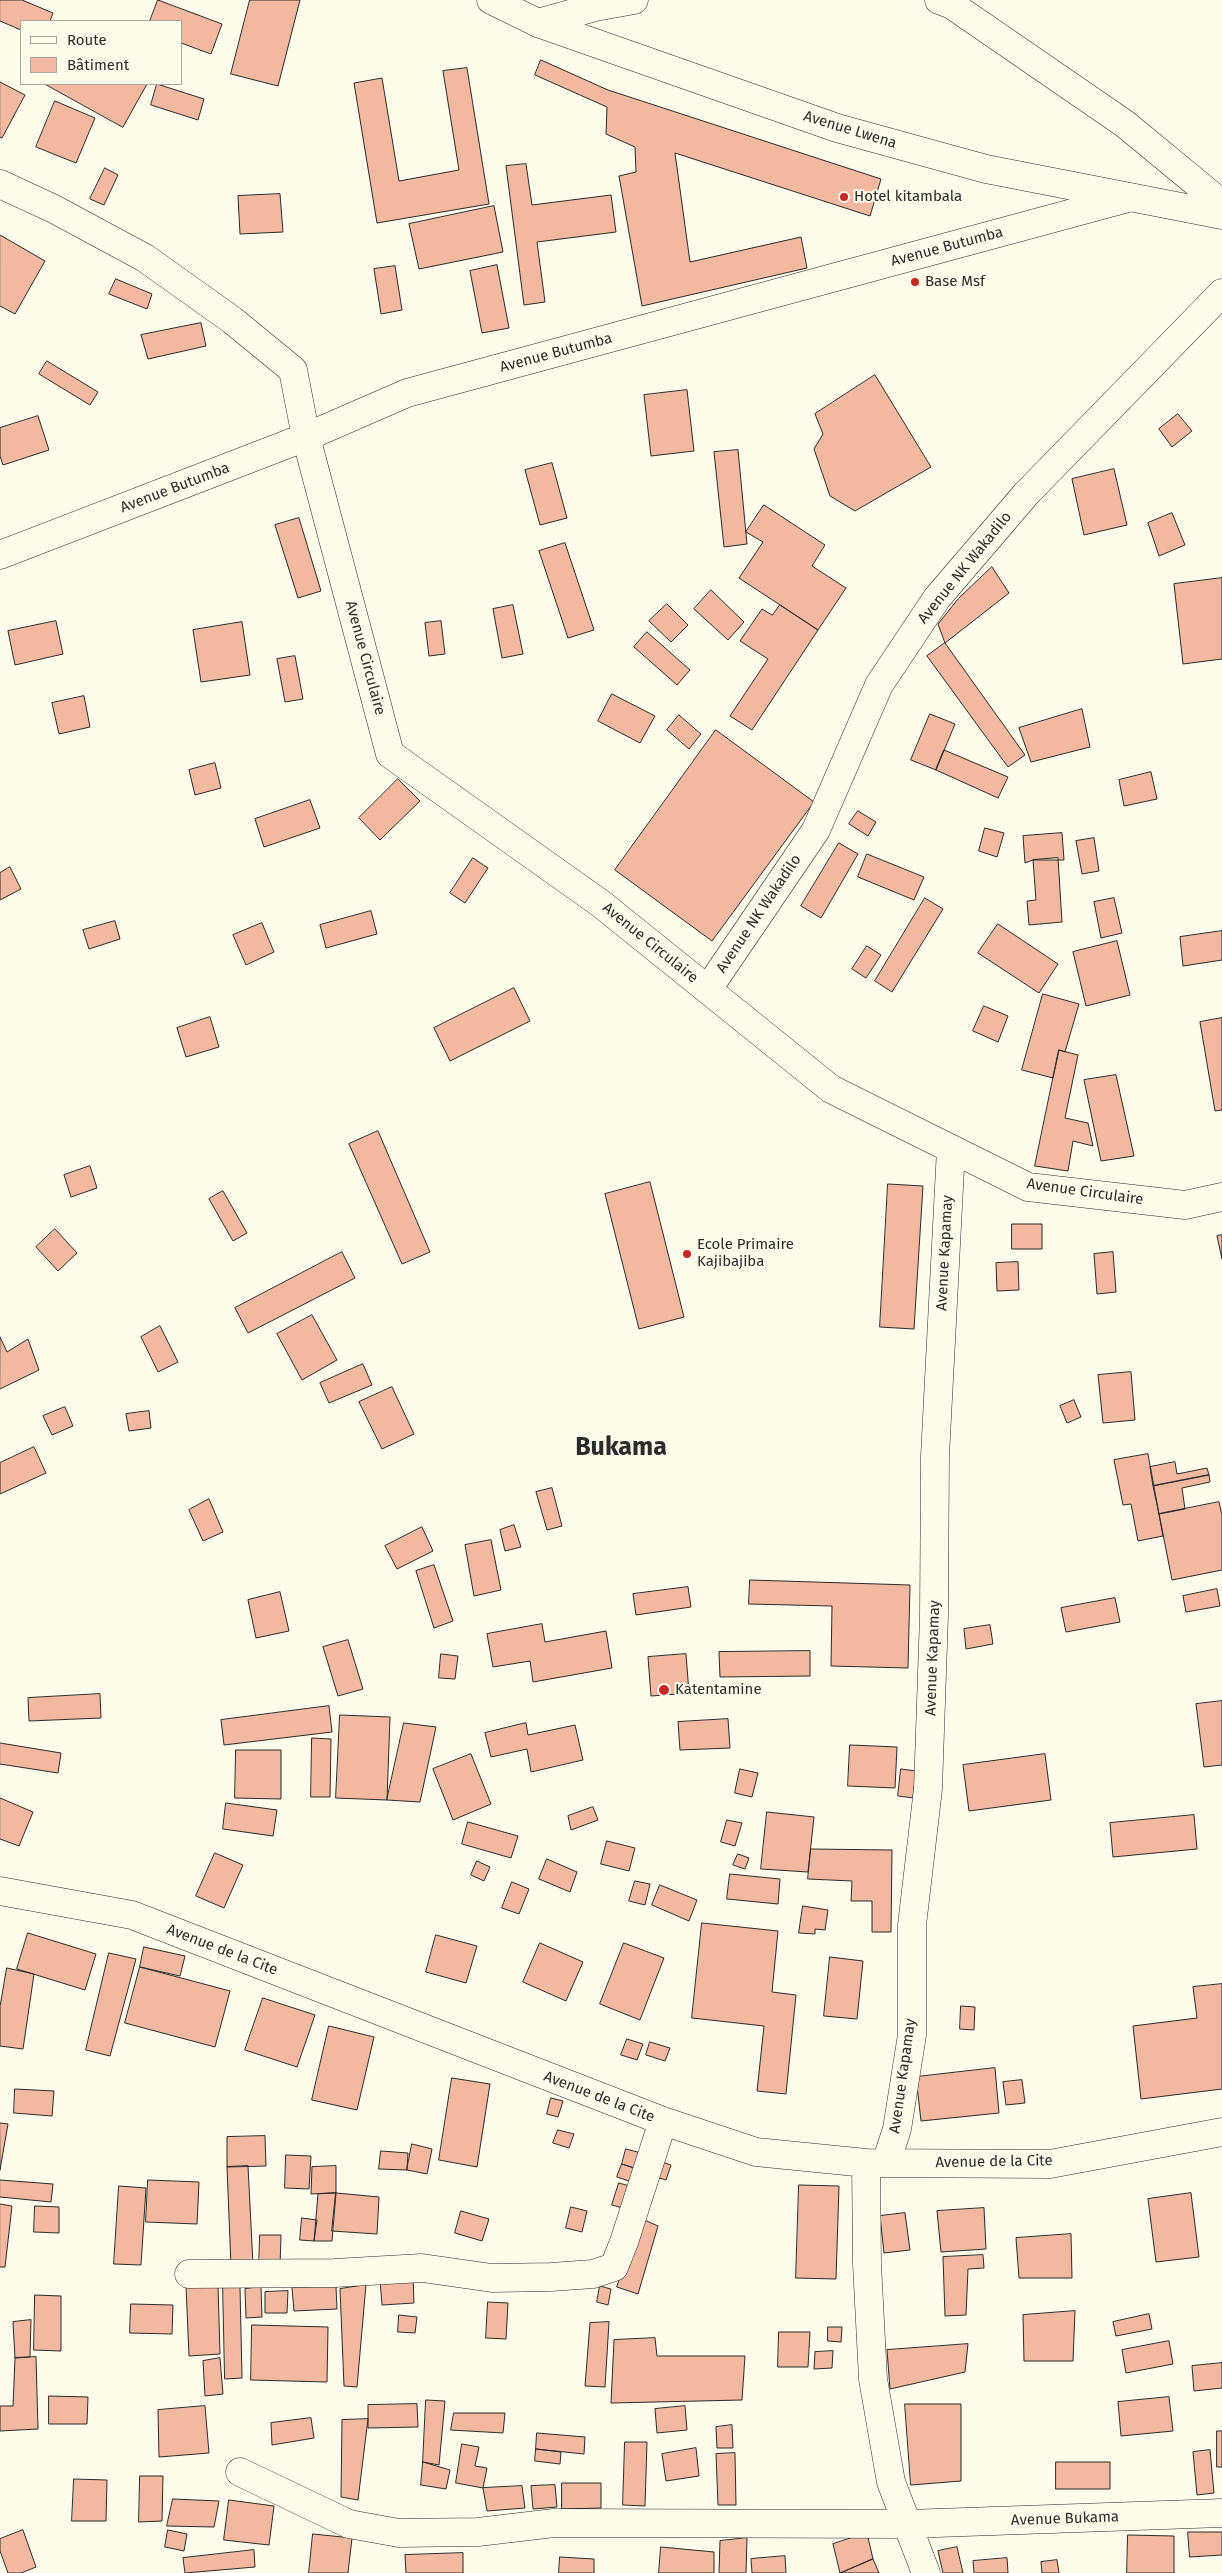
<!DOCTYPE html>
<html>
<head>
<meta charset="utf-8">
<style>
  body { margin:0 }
  #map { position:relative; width:1222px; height:2573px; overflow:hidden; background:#fdfbea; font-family:"Fira Sans",sans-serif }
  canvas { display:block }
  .legend { position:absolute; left:20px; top:20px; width:162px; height:65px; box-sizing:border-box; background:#fdfbea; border:1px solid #a9a89e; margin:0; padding:6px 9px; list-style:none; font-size:15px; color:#2b2b2b }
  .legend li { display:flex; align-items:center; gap:10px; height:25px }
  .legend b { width:25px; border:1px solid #a9a89e }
</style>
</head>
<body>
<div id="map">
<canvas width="1222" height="2573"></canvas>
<ul class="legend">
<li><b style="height:6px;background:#fdfbea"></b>Route</li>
<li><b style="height:14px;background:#f2b8a0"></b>Bâtiment</li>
</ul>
</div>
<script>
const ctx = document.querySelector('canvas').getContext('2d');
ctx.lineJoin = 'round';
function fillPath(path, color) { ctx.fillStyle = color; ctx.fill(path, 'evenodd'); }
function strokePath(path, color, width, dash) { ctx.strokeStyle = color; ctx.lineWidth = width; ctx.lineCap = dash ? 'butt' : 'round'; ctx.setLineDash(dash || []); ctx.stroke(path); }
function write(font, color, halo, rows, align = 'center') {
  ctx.font = font + ' "Fira Sans",sans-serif'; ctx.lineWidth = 4; ctx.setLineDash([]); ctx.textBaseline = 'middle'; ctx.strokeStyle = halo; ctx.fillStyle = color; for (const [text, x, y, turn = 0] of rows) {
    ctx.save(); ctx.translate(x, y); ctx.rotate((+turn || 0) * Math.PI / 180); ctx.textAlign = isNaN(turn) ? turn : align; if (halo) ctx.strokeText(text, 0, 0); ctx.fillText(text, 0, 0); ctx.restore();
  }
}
const building = new Path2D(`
  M0,0h22l31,13 -3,8h-29v9l-21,-9z
  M158,0l64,24 -11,30 -30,-11v-22h-31z
  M250,0h50l-22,86 -47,-12z
  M541,60l67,30 273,89 -11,37 -195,-63 15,109 111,-25 6,31 -165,38 -23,-130 17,-4 -1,-25 -29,-13 1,-27 -72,-32z
  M467,68l22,136 -112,19 -23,-140 28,-5 17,103 60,-11 -16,-99z
  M0,82l25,13 -23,43 -2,-1z
  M45,84h102l-24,43z
  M157,84l47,15 -6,21 -47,-15z
  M55,101l40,17 -19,45 -40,-16z
  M526,164l6,41 79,-10 5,37 -79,10 8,60 -21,3 -18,-139z
  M105,168l13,7 -14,30 -14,-6z
  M280,194l3,38 -43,2 -2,-38z
  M494,206l9,46 -84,17 -10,-45z
  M0,235l45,26 -30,53 -15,-8z
  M497,265l12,63 -27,5 -12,-62z
  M395,266l7,44 -21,4 -7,-45z
  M116,279l36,15 -5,15 -38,-15z
  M201,323l5,23 -58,13 -7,-24z
  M47,361l51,31 -8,13 -51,-31z
  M875,375l56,92 -76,44 -25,-15 -16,-47 9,-15 -8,-20z
  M687,390l7,61 -43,5 -7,-61z
  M1178,414l14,17 -20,16 -13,-18z
  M38,416l11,34 -46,15 -3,-9v-28z
  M738,450l9,94 -23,3 -10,-95z
  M552,463l15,55 -27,7 -15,-55z
  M1114,469l13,56 -43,10 -12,-56z
  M764,505l61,40 -13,21 34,22 -28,42 -79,-52 24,-36 -17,-10z
  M1172,513l13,32 -26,11 -11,-33z
  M299,518l22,73 -23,7 -23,-73z
  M565,543l29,87 -26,8 -29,-87z
  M992,567l17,26 -64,50 -7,-19 20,-25z
  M1222,578v81l-39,5 -9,-80z
  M711,590l33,32 -16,18 -34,-31z
  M667,604l21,21 -17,17 -22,-21z
  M513,605l10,49 -21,4 -9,-49z
  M780,605l38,25 -66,100 -22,-14 38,-57 -28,-18 22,-32 10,6z
  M56,621l7,33 -48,11 -7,-34z
  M441,621l4,33 -16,2 -4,-33z
  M242,622l8,53 -49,7 -8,-52z
  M647,632l43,38 -13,15 -43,-38z
  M945,643l80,112 -17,12 -81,-111z
  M295,656l8,43 -18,3 -8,-43z
  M612,694l43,22 -15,27 -42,-22z
  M84,696l6,31 -31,7 -7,-31z
  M1082,709l8,38 -59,15 -12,-34z
  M930,714l25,10 -19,46 -25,-10z
  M679,715l22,19 -12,15 -22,-19z
  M716,730l98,72 -102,139 -97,-71z
  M944,750l64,27 -10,21 -62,-28z
  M215,763l6,25 -26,7 -6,-25z
  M1151,772l6,27 -33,7 -5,-26z
  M398,779l22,22 -40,39 -21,-22z
  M310,800l10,28 -56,19 -9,-28z
  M858,811l18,11 -8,14 -19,-12z
  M985,828l19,5 -7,24 -18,-6z
  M1062,833l2,27h-31l-8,3 -2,-27z
  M1094,838l5,33 -17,3 -6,-33z
  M839,843l19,11 -37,64 -20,-12z
  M867,854l57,23 -10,23 -56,-23z
  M473,858l15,10 -23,35 -15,-10z
  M1058,858l4,64 -33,3 -2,-24 9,-1 -3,-40z
  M10,867l11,22 -21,11v-27z
  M925,898l18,11 -51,83 -17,-11z
  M1114,898l8,35 -21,5 -7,-36z
  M371,911l6,23 -51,14 -6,-23z
  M115,921l5,18 -31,10 -6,-19z
  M262,923l12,29 -28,13 -13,-30z
  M998,924l60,40 -19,29 -61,-40z
  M1222,931v29l-39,6 -3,-29z
  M1117,941l13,54 -44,11 -13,-54z
  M867,946l14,9 -15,23 -14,-9z
  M514,988l16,33 -80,40 -16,-33z
  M1043,994l36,10 -14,48 -6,-2 -6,28 -31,-8z
  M984,1006l24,10 -10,26 -25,-11z
  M210,1017l9,30 -33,10 -9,-29z
  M1222,1018v92l-7,1 -15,-89z
  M1059,1050l19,5 -13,63 23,5 5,23 -20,-5 -5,30 -33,-5z
  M1116,1075l18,81 -33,5 -17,-81z
  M378,1131l52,121 -28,12 -53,-120z
  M90,1166l7,22 -26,9 -7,-22z
  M650,1182l34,135 -45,12 -34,-135z
  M888,1184l35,2 -9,143 -34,-2z
  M223,1191l24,42 -14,8 -24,-42z
  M1012,1224h30v25h-30z
  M55,1229l22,24 -19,18 -22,-24z
  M1222,1235v24l-5,-23z
  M342,1252l13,26 -107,55 -13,-25z
  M1113,1252l3,40 -19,2 -3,-40z
  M1018,1262l1,28 -22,1 -1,-28z
  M312,1315l25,45 -35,20 -25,-46z
  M160,1326l18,36 -20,10 -17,-35z
  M0,1337l7,15 21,-13 11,31 -39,19z
  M363,1364l9,21 -43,18 -9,-20z
  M1131,1372l4,48 -32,3 -5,-48z
  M392,1387l22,47 -32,15 -23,-47z
  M1074,1400l7,17 -14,6 -7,-17z
  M65,1407l8,19 -21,9 -9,-19z
  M149,1411l2,17 -22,3 -3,-17z
  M34,1447l12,26 -46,21v-31z
  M1148,1454l15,82 -25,5 -7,-37 -8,1 -9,-45z
  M1175,1462l2,12 30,-6 2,7 -56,11 -3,-19z
  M1209,1475l1,7 -28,6 3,21 -26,5 -6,-28z
  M552,1488l10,38 -15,4 -11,-38z
  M209,1499l14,33 -20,9 -14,-31z
  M1219,1502l3,13v55l-50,10 -13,-66z
  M514,1525l7,22 -16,4 -5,-21z
  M422,1527l11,24 -36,18 -12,-23z
  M491,1540l10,50 -27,6 -9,-51z
  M434,1565l19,56 -19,7 -18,-57z
  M750,1580l160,5 -2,83 -77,-2 1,-60 -83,-2z
  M688,1587l3,20 -55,8 -3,-21z
  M1217,1589l3,17 -34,6 -3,-16z
  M280,1592l9,39 -33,7 -8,-38z
  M1115,1598l5,24 -54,10 -5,-24z
  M542,1624l3,18 61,-11 6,37 -79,14 -3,-21 -37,6 -6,-33z
  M990,1625l3,19 -27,5 -2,-20z
  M348,1640l15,49 -25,7 -15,-49z
  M810,1651v25l-90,1 -1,-25z
  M441,1654l17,2 -3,23 -16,-1z
  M686,1654l3,39 -38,3 -3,-39z
  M100,1694l1,24 -72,3 -1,-23z
  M1222,1701v64l-18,2 -8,-63z
  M329,1706l3,26 -108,13 -3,-25z
  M340,1715l50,2 -3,83 -51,-2z
  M728,1719l2,29 -50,2 -2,-28z
  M404,1723l32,4 -16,75 -33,-2z
  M526,1723l2,12 47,-10 8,35 -52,12 -4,-23 -36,8 -6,-24z
  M312,1738l19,1 -1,58h-19z
  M0,1743l61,10 -3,20 -58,-9z
  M850,1745l47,2 -2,41 -47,-2z
  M236,1750h45v49l-46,-1z
  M471,1754l20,50 -38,16 -20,-51z
  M1045,1754l6,46 -82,11 -6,-46z
  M740,1769l18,4 -6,24 -17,-4z
  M901,1769l15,2 -3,27 -15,-2z
  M0,1798l33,14 -14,34 -19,-7z
  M226,1803l51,7 -4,26 -50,-7z
  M593,1807l5,13 -27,10 -3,-14z
  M767,1812l47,5 -6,55 -47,-3z
  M1194,1815l3,34 -84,8 -3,-34z
  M727,1820l15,3 -7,23 -14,-4z
  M468,1822l50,14 -7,22 -49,-14z
  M607,1841l28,7 -6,23 -28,-7z
  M811,1849l81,1 -1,82h-19v-31h-21l1,-20 -44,-2z
  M215,1853l28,12 -19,43 -28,-12z
  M738,1854l11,4 -4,11 -12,-4z
  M547,1859l30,13 -7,20 -31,-13z
  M477,1861l13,6 -6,14 -13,-6z
  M730,1874l50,5 -2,25 -51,-5z
  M635,1881l15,3 -5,21 -16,-4z
  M512,1882l17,7 -10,25 -17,-6z
  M660,1885l37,15 -8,21 -37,-16z
  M803,1906l25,4 -3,20 -10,-1v5l-16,-1z
  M702,1923l76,8 -6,61 24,3 -10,99 -29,-3 7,-65 -72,-8z
  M28,1933l68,21 -11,36 -68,-21z
  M436,1935l41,11 -11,37 -40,-11z
  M540,1943l43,19 -17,39 -43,-19z
  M624,1943l40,15 -24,62 -40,-16z
  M144,1947l41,9 -5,20 -40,-9z
  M109,1953l27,6 -26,97 -24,-6z
  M830,1957l33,4 -6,58 -33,-3z
  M140,1967l90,24 -15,56 -90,-24z
  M7,1968l27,6 -11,75 -23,-3v-39z
  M1222,1984v105l-81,10 -8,-73 64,-8 -4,-31z
  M263,1998l52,17 -18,52 -52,-17z
  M961,2006l14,1 -1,23 -14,-1z
  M329,2026l45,11 -17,73 -45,-10z
  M627,2039l16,5 -6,16 -16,-5z
  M650,2042l20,6 -5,13 -19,-6z
  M995,2068l4,45 -78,8 -5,-44z
  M452,2078l38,6 -13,83 -38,-7z
  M1022,2080l3,23 -19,2 -3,-23z
  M15,2089l39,2 -2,25 -38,-3z
  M551,2098l12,3 -5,16 -11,-3z
  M0,2123l8,1 -8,46z
  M558,2130l16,4 -5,14 -16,-5z
  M265,2136l1,30 -39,1v-30z
  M412,2144l20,5 -5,25 -20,-4z
  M626,2149l19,5 -5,16 -18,-6z
  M381,2151l27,2 -1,17 -28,-1z
  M286,2155l25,1 -2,33 -24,-1z
  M659,2161l12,4 -5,15 -13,-4z
  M622,2164l18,6 -5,13 -18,-6z
  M248,2166l5,99 -22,1 -4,-99z
  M336,2166v27l-25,1 1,-27z
  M0,2180l53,4 -2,18 -51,-5z
  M148,2180l51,2 -2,42 -51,-2z
  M619,2183l14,4 -7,22 -14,-4z
  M799,2185l40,1 -3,93 -40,-1z
  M119,2186l27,2 -5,77 -27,-1z
  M336,2193l43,4 -2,37 -45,-3z
  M336,2193l-4,48h-18l4,-47z
  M1191,2193l8,64 -43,5 -8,-63z
  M0,2204l12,2 -7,61h-5z
  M35,2206l24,1v26l-25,-1z
  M571,2207l16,4 -5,21 -16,-4z
  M984,2208l2,41 -45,3 -4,-41z
  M461,2211l28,8 -7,22 -27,-8z
  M905,2213l5,37 -26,3 -4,-37z
  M302,2218l15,2 -3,21 -14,-1z
  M640,2218l18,8 -20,68 -21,-7z
  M1071,2234l1,44h-53l-3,-40z
  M260,2235h21l-1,32h-21z
  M983,2255l1,13 -16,1 -2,46 -21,1 -2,-59z
  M413,2277l1,26 -32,2 -2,-25z
  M218,2285l2,69 -31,2 -3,-70z
  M366,2285l-9,102 -13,-1 -4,-97z
  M223,2286l17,1 2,91 -17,1z
  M336,2286l1,23 -43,2 -2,-23z
  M600,2286l11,3 -3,16 -11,-3z
  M261,2287l1,30 -16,1 -1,-29z
  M288,2291l-1,22h-22v-21z
  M35,2295l26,1v55l-27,-1z
  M488,2302l20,1 -2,36 -20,-1z
  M131,2304l42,1 -1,29 -42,-1z
  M1075,2311l-2,50h-49l-1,-46z
  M1149,2314l3,15 -36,7 -3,-14z
  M399,2315l18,2 -2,16 -17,-1z
  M31,2320l-1,37 -15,1 -2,-36z
  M609,2322l-4,65 -20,-1 5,-63z
  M252,2325l76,2 -1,55 -76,-2z
  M828,2327h14l-1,15 -13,-1z
  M779,2332h31l-2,35h-30z
  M655,2338l2,18h88l-3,44 -131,3 3,-63z
  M1169,2341l4,23 -47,9 -4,-23z
  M968,2344l-3,28 -75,17 -3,-39z
  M833,2351l-1,17 -18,1 1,-17z
  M36,2357l2,72 -38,2v-25h13l2,-48z
  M220,2358l3,36 -18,2 -2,-35z
  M1222,2363v25l-28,3 -2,-25z
  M49,2396l39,1 -1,27h-38z
  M1169,2397l4,34 -52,5 -3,-34z
  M426,2400l19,1 -6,64 -16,-3z
  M417,2404l1,23 -50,1v-23z
  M905,2404h56v77l-50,4z
  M205,2406l4,47 -50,4 -1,-47z
  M685,2406l2,24 -30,3 -2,-24z
  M454,2413h51l-2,20 -52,-3z
  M311,2418l3,20 -42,7 -1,-22z
  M368,2419l-10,81 -17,-3 1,-77z
  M732,2425l1,23h-16l-1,-21z
  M1217,2431h5v36h-5z
  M537,2433l48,4 -1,17 -48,-5z
  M625,2442h22l-2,64 -22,-1z
  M462,2444l17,3 -4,19 12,2 -4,20 -27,-5z
  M696,2448l3,28 -33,5 -4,-27z
  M536,2449l25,3 -1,12 -25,-3z
  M1210,2450l4,43 -17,2 -4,-43z
  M735,2453l1,52h-18l-2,-51z
  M423,2462l27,8 -4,19 -25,-4z
  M1056,2462h54v27h-54z
  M140,2476h23l-1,45 -23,1z
  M74,2479l33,1 -1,41h-34z
  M562,2483h39v25l-39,1z
  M555,2485l2,22 -24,2 -2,-23z
  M522,2486l3,22 -38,3 -4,-23z
  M173,2499l46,2 -5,26 -47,-1z
  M229,2500l45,6 -5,39 -45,-5z
  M23,2530l13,37 -15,6h-13l-8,-22v-12z
  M168,2530l19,4 -3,17 -19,-4z
  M1188,2532h34v23l-32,2z
  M867,2533l6,26 -33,14 -7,-29z
  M313,2534l39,4 -4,35h-39z
  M1128,2535l46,1v37h-47z
  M747,2538l-1,35h-27l1,-32z
  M661,2547l53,5v21h-55z
  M957,2547l6,26h-20l-5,-22z
  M254,2550l1,17 -70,6 -2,-15z
  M463,2553v20h-57l-1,-18z
  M785,2556l1,17h-34l-1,-14z
  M560,2557l34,2v14h-35z
  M1007,2558l1,15h-34l-1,-12z
  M873,2559l6,14h-38z
  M1057,2560l2,13h-17l-1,-11z`);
const minor = new Path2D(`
  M939,0l13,5 173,119 97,80
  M538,23l57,-16 39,-7
  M0,184l54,25 91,49 87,62 61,50 13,67 84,317 210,149 231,186 197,98 157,18 37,-8
  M0,555l306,-118 101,-44 721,-195
  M708,989l108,-159 63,-145 58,-87 89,-104 196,-201
  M0,1891l132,24 531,206 93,31 110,11 184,1 172,-32
  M866,2163l1,101 6,115 18,103 35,91
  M886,2163l11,-34 15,-94v-110l16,-136 6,-174 1,-159 16,-307
  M189,2274l145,-1 88,-5 70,10 59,-1 42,-3 21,-7 10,-25 39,-121
  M240,2472l109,52 50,9 79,-1 76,-9 354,1 314,-11`);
const major = new Path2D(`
  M491,0l47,23 299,105 149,41 236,46`);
const markers = [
  [844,197,5,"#c62828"],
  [915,282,5,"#c62828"],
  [687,1254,5,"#c62828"],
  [664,1690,6,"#c62828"]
];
const streetNames = [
  ["Avenue Lwena",850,130,17],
  ["Avenue Butumba",947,247,-15],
  ["Avenue Butumba",556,353,-15],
  ["Avenue Butumba",175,488,-21],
  ["Avenue NK Wakadilo",965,568,-51],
  ["Avenue Circulaire",365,658,75],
  ["Avenue NK Wakadilo",759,914,-56],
  ["Avenue Circulaire",650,943,39],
  ["Avenue Circulaire",1085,1192,8],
  ["Avenue Kapamay",945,1253,-87],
  ["Avenue Kapamay",933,1658,-88],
  ["Avenue de la Cite",222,1950,21],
  ["Avenue Kapamay",903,2076,-82],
  ["Avenue de la Cite",599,2097,21],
  ["Avenue de la Cite",994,2162,-1],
  ["Avenue Bukama",1065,2519,-2]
];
const poiNames = [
  ["Hotel kitambala",854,197],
  ["Base Msf",925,282],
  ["Ecole Primaire",697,1245],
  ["Kajibajiba",697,1262],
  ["Katentamine",675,1690]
];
const townNames = [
  ["Bukama",621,1448]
];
fillPath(building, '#f2b8a0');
strokePath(building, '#2b2b2b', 1);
strokePath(minor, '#2b2b2b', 29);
strokePath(major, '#2b2b2b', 29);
strokePath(minor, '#fdfbea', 28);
strokePath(major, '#fdfbea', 28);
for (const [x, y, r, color] of markers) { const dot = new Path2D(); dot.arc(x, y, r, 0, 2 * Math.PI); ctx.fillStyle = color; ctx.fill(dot); strokePath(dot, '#fdfbea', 2); }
write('15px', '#2b2b2b', '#fdfbea', streetNames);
write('15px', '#2b2b2b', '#fdfbea', poiNames, 'left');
write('bold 25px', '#2b2b2b', '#fdfbea', townNames);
</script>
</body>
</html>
